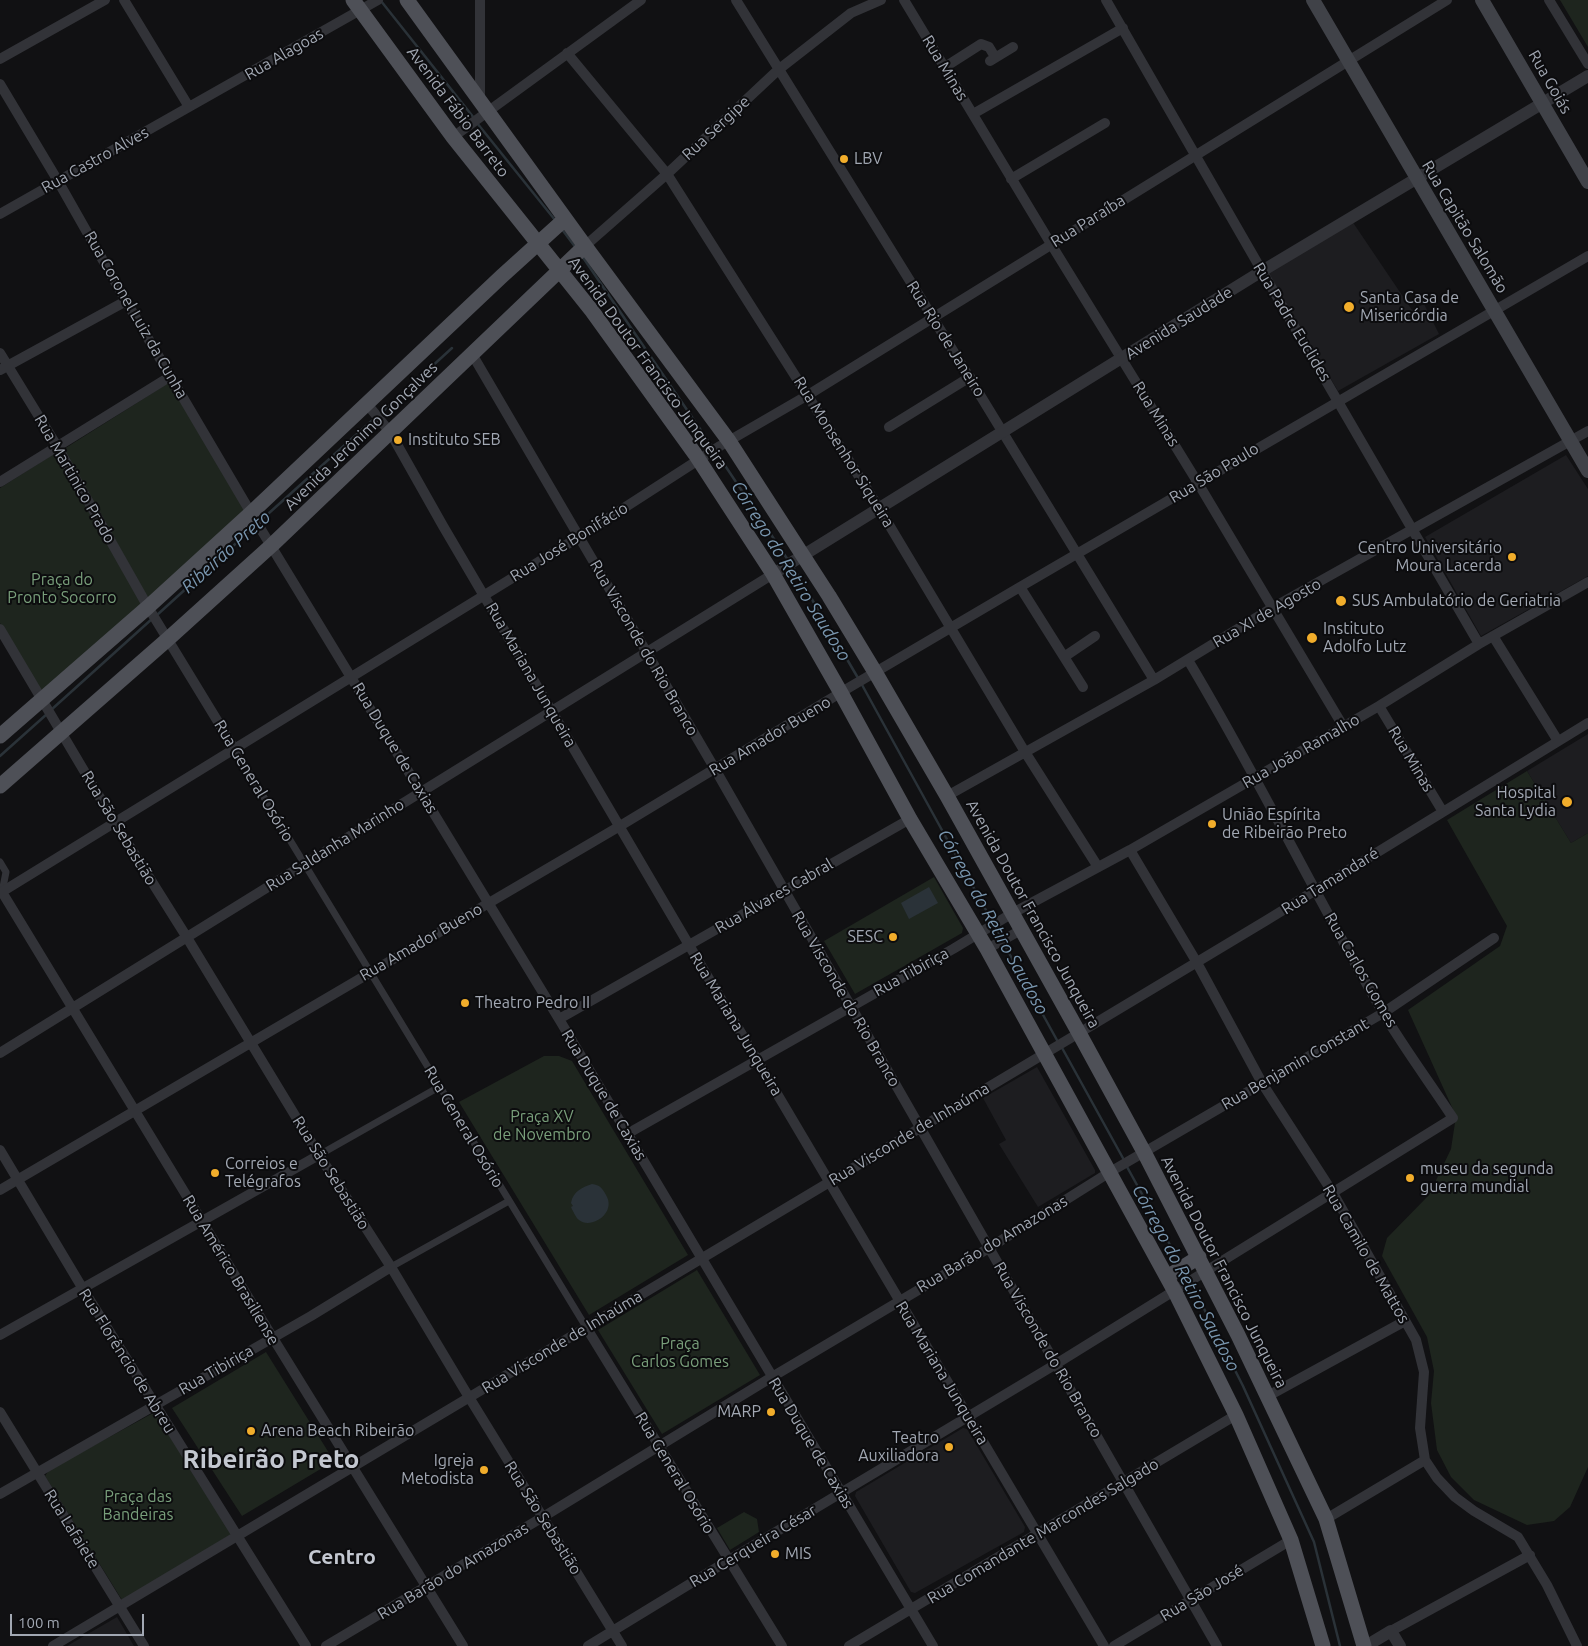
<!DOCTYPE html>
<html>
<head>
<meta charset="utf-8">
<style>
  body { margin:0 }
  #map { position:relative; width:1588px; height:1646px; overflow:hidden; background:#111113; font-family:Ubuntu,sans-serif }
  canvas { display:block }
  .scale { position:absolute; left:10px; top:1614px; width:134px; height:22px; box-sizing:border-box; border:2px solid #a2a8b3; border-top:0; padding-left:6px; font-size:15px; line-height:18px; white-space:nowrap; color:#a2a8b3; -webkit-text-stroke:4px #0c0c0e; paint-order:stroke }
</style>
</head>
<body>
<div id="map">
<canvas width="1588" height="1646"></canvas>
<div class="scale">100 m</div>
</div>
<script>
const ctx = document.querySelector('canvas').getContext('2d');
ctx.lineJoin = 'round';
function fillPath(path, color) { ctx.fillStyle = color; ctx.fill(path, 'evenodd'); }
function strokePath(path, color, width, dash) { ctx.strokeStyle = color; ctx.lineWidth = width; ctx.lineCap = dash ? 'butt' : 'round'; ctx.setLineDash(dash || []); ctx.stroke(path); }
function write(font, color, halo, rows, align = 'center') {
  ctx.font = font + ' Ubuntu,sans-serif'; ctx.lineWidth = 4; ctx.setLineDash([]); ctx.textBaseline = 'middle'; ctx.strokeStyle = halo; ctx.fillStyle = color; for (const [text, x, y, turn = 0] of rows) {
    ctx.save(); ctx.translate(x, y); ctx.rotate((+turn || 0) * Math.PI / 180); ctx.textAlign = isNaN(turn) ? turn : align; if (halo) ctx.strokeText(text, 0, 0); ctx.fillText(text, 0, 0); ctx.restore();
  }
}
const built = new Path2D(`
  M1352,221l60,89 12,-6 15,30 -101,57 -70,-119z
  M1566,455l22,34v87l-107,60 -56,-99z
  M1588,734v99l-17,10 -44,-72z
  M1037,1067l58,103v3l-57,34 -39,-63 7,-4 -23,-42z
  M963,1428l4,1 58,98 -1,5 -109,61 -4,-1 -56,-96 1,-4z
  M117,1617l17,29h-67z`);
const green = new Path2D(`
  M1560,0h28v47z
  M170,382l76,129 -97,89 -85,-151z
  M57,452l87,154 -103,87 -41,-70v-135z
  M1527,771l44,72 17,-10v634l-18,40 -16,14 -27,4 -53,-25 -23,-23 -14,-27 -6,-47 3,-32 -7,-34 -45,-81 5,-18 42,-43 22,-46 5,-33 -48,-106 92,-64 7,-20 -60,-106z
  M934,877l29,51 -1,5 -107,61 -31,-53z
  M544,1056h15l13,5 116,194 -99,60 -130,-213z
  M697,1270l63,105 -98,59 -64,-104z
  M266,1352l68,109 -92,55 -70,-108z
  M155,1412l77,122 -110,66 -77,-124 4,-6z
  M744,1512l13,7 2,13 -29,18 -13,-22z`);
const water = new Path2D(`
  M929,887l9,16 -29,16 -8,-16z
  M592,1184c8,1 10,4 14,11 11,18 -15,35 -27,25 -3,-2 -6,-9 -8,-13l2,-1 -2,-3c2,-12 12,-16 21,-19z`);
const stream = new Path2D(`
  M381,1l93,117
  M477,123l78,97
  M561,228l15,20
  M582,256l131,192
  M380,414l72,-66
  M716,452l72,108
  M259,522l117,-105
  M793,567l65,111
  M157,615l98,-89
  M861,683l131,238
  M51,710l102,-92
  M0,756l47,-42
  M995,926l7,13
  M1004,944l54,98
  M1061,1046l63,114
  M1126,1165l54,98
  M1191,1283l52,103 71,156 26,104`);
const pedestrian = new Path2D(`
  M234,748l352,579
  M0,862l6,10 -4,20
  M319,1155l120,-68
  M391,1267l118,-66`);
const minor = new Path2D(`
  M124,0l65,107
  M480,0v101
  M736,0l197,318 221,362
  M904,0l147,244 147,239 145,243
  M1106,0l156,271 217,373
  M1549,0l39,64
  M567,53l100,121 212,334 146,244 73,115
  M0,59l105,-59
  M990,61l23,-14
  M945,67l36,-23 8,3 6,10
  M0,84l58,97 68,120 125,212 308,506 374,627
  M973,114l150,-86
  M453,137l188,-137
  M1011,179l94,-56
  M0,214l378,-214
  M585,246l82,-72 111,-104 73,-57 30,-13
  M0,353l57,93 91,161 86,141
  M472,354l243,415 502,877
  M0,370l126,-69
  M367,404l23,28 53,94 246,419 415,701
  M889,427l81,-50
  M0,482l171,-106
  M1020,587l63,100
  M0,629l115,194 71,113 133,219 72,112 73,122 158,257
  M1493,636l65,105
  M1064,657l31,-21
  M1379,706l64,106
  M947,796l207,-116 118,-72 316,-177
  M1130,850l66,111 66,122 71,110 83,147 8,32 -4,56 5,32 12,18 18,19 19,14 44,26 29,48 30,61
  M2,892l271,446 190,308
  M0,893l579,-356 141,-91 88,-51 639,-395
  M987,949l34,-19
  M559,1019l351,-200
  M0,1053l773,-479
  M627,1134l326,-185 58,-35 119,-64 249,-144 100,-62 109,-62
  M0,1150l83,139 223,357
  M0,1190l620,-364 230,-139 170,-100 568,-331
  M586,1327l196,319
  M0,1335l319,-180
  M1268,1396l137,-75
  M0,1412l144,234
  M0,1494l311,-178 80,-49
  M1326,1519l99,-59
  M1391,1631l139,-76
  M53,1646l1026,-613 188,-113 321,-197
  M326,1646l217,-129 229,-140 217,-129 121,-76 273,-159 111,-75
  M588,1646l141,-86 327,-196 397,-246c-23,-35 -49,-70 -71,-107 -67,-116 -125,-236 -194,-351
  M849,1646l387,-231
  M1114,1646l177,-106`);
const tertiary = new Path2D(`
  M773,574l489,-303 326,-195
  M1366,1646l25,-15 9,15`);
const secondary = new Path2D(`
  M1313,0l275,471
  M1482,0l106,182`);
const primary = new Path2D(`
  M353,0l100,137 139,174 103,143 78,120 68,119 69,126 77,130 188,343 61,123 55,125 32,106
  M407,0l178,246 144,195 100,155 46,76 72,124 132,237 65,119 94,183 88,184 38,127
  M0,736l148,-129 103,-94 251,-237 63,-57
  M0,786l168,-147 104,-94 313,-299
  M1167,1277l32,-20`);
const markers = [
  [844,159,5,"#f1ad2b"],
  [1349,307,6,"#f1ad2b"],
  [398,440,5,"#f1ad2b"],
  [1512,557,5,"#f1ad2b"],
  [1341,601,6,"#f1ad2b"],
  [1312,638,6,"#f1ad2b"],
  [1567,802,6,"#f1ad2b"],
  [1212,824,5,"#f1ad2b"],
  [893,937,5,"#f1ad2b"],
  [465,1003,5,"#f1ad2b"],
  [215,1173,5,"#f1ad2b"],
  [1410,1178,5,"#f1ad2b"],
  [771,1412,5,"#f1ad2b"],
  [251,1431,5,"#f1ad2b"],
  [949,1447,5,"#f1ad2b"],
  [484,1470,5,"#f1ad2b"],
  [775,1554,5,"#f1ad2b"]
];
const streetNames = [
  ["Rua Alagoas",284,54,-30],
  ["Rua Minas",945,68,59],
  ["Rua Goiás",1550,82,60],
  ["Avenida Fábio Barreto",458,112,53],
  ["Rua Sergipe",716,128,-43],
  ["Rua Castro Alves",95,160,-29],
  ["Rua Paraíba",1088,221,-32],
  ["Rua Capitão Salomão",1465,227,59],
  ["Rua Coronel Luiz da Cunha",136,315,60],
  ["Rua Padre Euclides",1292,322,59],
  ["Avenida Saudade",1179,323,-32],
  ["Rua Rio de Janeiro",946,339,58],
  ["Avenida Doutor Francisco Junqueira",648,363,54],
  ["Rua Minas",1156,414,58],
  ["Avenida Jerônimo Gonçalves",361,436,-44],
  ["Rua Monsenhor Siqueira",844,452,58],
  ["Rua São Paulo",1214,473,-31],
  ["Rua Martinico Prado",75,479,60],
  ["Rua José Bonifácio",569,542,-32],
  ["Rua XI de Agosto",1267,613,-30],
  ["Rua Visconde do Rio Branco",644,648,60],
  ["Rua Mariana Junqueira",531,675,60],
  ["Rua Amador Bueno",770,736,-31],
  ["Rua Duque de Caxias",395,748,59],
  ["Rua João Ramalho",1301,751,-30],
  ["Rua Minas",1411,759,59],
  ["Rua General Osório",254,781,59],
  ["Rua São Sebastião",119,828,59],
  ["Rua Saldanha Marinho",335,845,-32],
  ["Rua Tamandaré",1330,881,-32],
  ["Rua Álvares Cabral",774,896,-30],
  ["Avenida Doutor Francisco Junqueira",1033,914,61],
  ["Rua Amador Bueno",421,942,-30],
  ["Rua Carlos Gomes",1361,970,60],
  ["Rua Tibiriça",911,972,-29],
  ["Rua Visconde do Rio Branco",846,999,60],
  ["Rua Mariana Junqueira",736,1024,59],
  ["Rua Benjamin Constant",1295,1064,-30],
  ["Rua Duque de Caxias",604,1095,59],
  ["Rua General Osório",464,1127,59],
  ["Rua Visconde de Inhaúma",909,1134,-31],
  ["Rua São Sebastião",331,1173,58],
  ["Rua Barão do Amazonas",992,1244,-31],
  ["Rua Camilo de Mattos",1366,1254,60],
  ["Rua Américo Brasiliense",231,1270,59],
  ["Avenida Doutor Francisco Junqueira",1224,1272,63],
  ["Rua Visconde de Inhaúma",562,1342,-31],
  ["Rua Visconde do Rio Branco",1048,1350,60],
  ["Rua Florêncio de Abreu",127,1361,58],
  ["Rua Tibiriça",216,1370,-30],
  ["Rua Mariana Junqueira",942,1373,59],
  ["Rua Duque de Caxias",811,1443,59],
  ["Rua General Osório",675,1473,59],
  ["Rua São Sebastião",543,1518,58],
  ["Rua Lafaiete",72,1529,58],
  ["Rua Comandante Marcondes Salgado",1043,1531,-31],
  ["Rua Cerqueira César",753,1546,-31],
  ["Rua Barão do Amazonas",453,1571,-31],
  ["Rua São José",1202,1593,-31]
];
const poiNames = [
  ["LBV",854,159],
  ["Santa Casa de",1360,298],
  ["Misericórdia",1360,316],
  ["Instituto SEB",408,440],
  ["Centro Universitário",1502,548,"right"],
  ["Moura Lacerda",1502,566,"right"],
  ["SUS Ambulatório de Geriatria",1352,601],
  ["Instituto",1323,629],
  ["Adolfo Lutz",1323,647],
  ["Hospital",1556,793,"right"],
  ["Santa Lydia",1556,811,"right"],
  ["União Espírita",1222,815],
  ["de Ribeirão Preto",1222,833],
  ["SESC",883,937,"right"],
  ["Theatro Pedro II",475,1003],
  ["Correios e",225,1164],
  ["Telégrafos",225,1182],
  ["museu da segunda",1420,1169],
  ["guerra mundial",1420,1187],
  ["MARP",761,1412,"right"],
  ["Arena Beach Ribeirão",261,1431],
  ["Teatro",939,1438,"right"],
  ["Auxiliadora",939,1456,"right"],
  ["Igreja",474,1461,"right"],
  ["Metodista",474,1479,"right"],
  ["MIS",785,1554]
];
const parkNames = [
  ["Praça do",62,580],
  ["Pronto Socorro",62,598],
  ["Praça XV",542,1117],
  ["de Novembro",542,1135],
  ["Praça",680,1344],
  ["Carlos Gomes",680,1362],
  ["Praça das",138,1497],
  ["Bandeiras",138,1515]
];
const waterNames = [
  ["Ribeirão Preto",226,552,-42],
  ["Córrego do Retiro Saudoso",791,571,58],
  ["Córrego do Retiro Saudoso",993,922,61],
  ["Córrego do Retiro Saudoso",1186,1278,62]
];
const districtNames = [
  ["Centro",342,1557]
];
const townNames = [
  ["Ribeirão Preto",271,1459]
];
fillPath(built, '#1d1d20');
fillPath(green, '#1e251e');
fillPath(water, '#2a3238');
strokePath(stream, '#2a3238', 2.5);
strokePath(pedestrian, '#323338', 7);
strokePath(minor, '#323338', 10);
strokePath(tertiary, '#323338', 12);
strokePath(secondary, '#404248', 14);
strokePath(primary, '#4e5057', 15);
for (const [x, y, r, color] of markers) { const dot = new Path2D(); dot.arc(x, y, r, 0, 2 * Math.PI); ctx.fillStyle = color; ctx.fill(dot); strokePath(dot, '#0c0c0e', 2); }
write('16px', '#a2a8b3', '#0c0c0e', streetNames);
write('16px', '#a2a8b3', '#0c0c0e', poiNames, 'left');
write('16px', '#799f7b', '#0c0c0e', parkNames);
write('italic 18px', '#7996af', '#0c0c0e', waterNames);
write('bold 21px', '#c3c7d0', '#0c0c0e', districtNames);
write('bold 26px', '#c3c7d0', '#0c0c0e', townNames);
</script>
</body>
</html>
